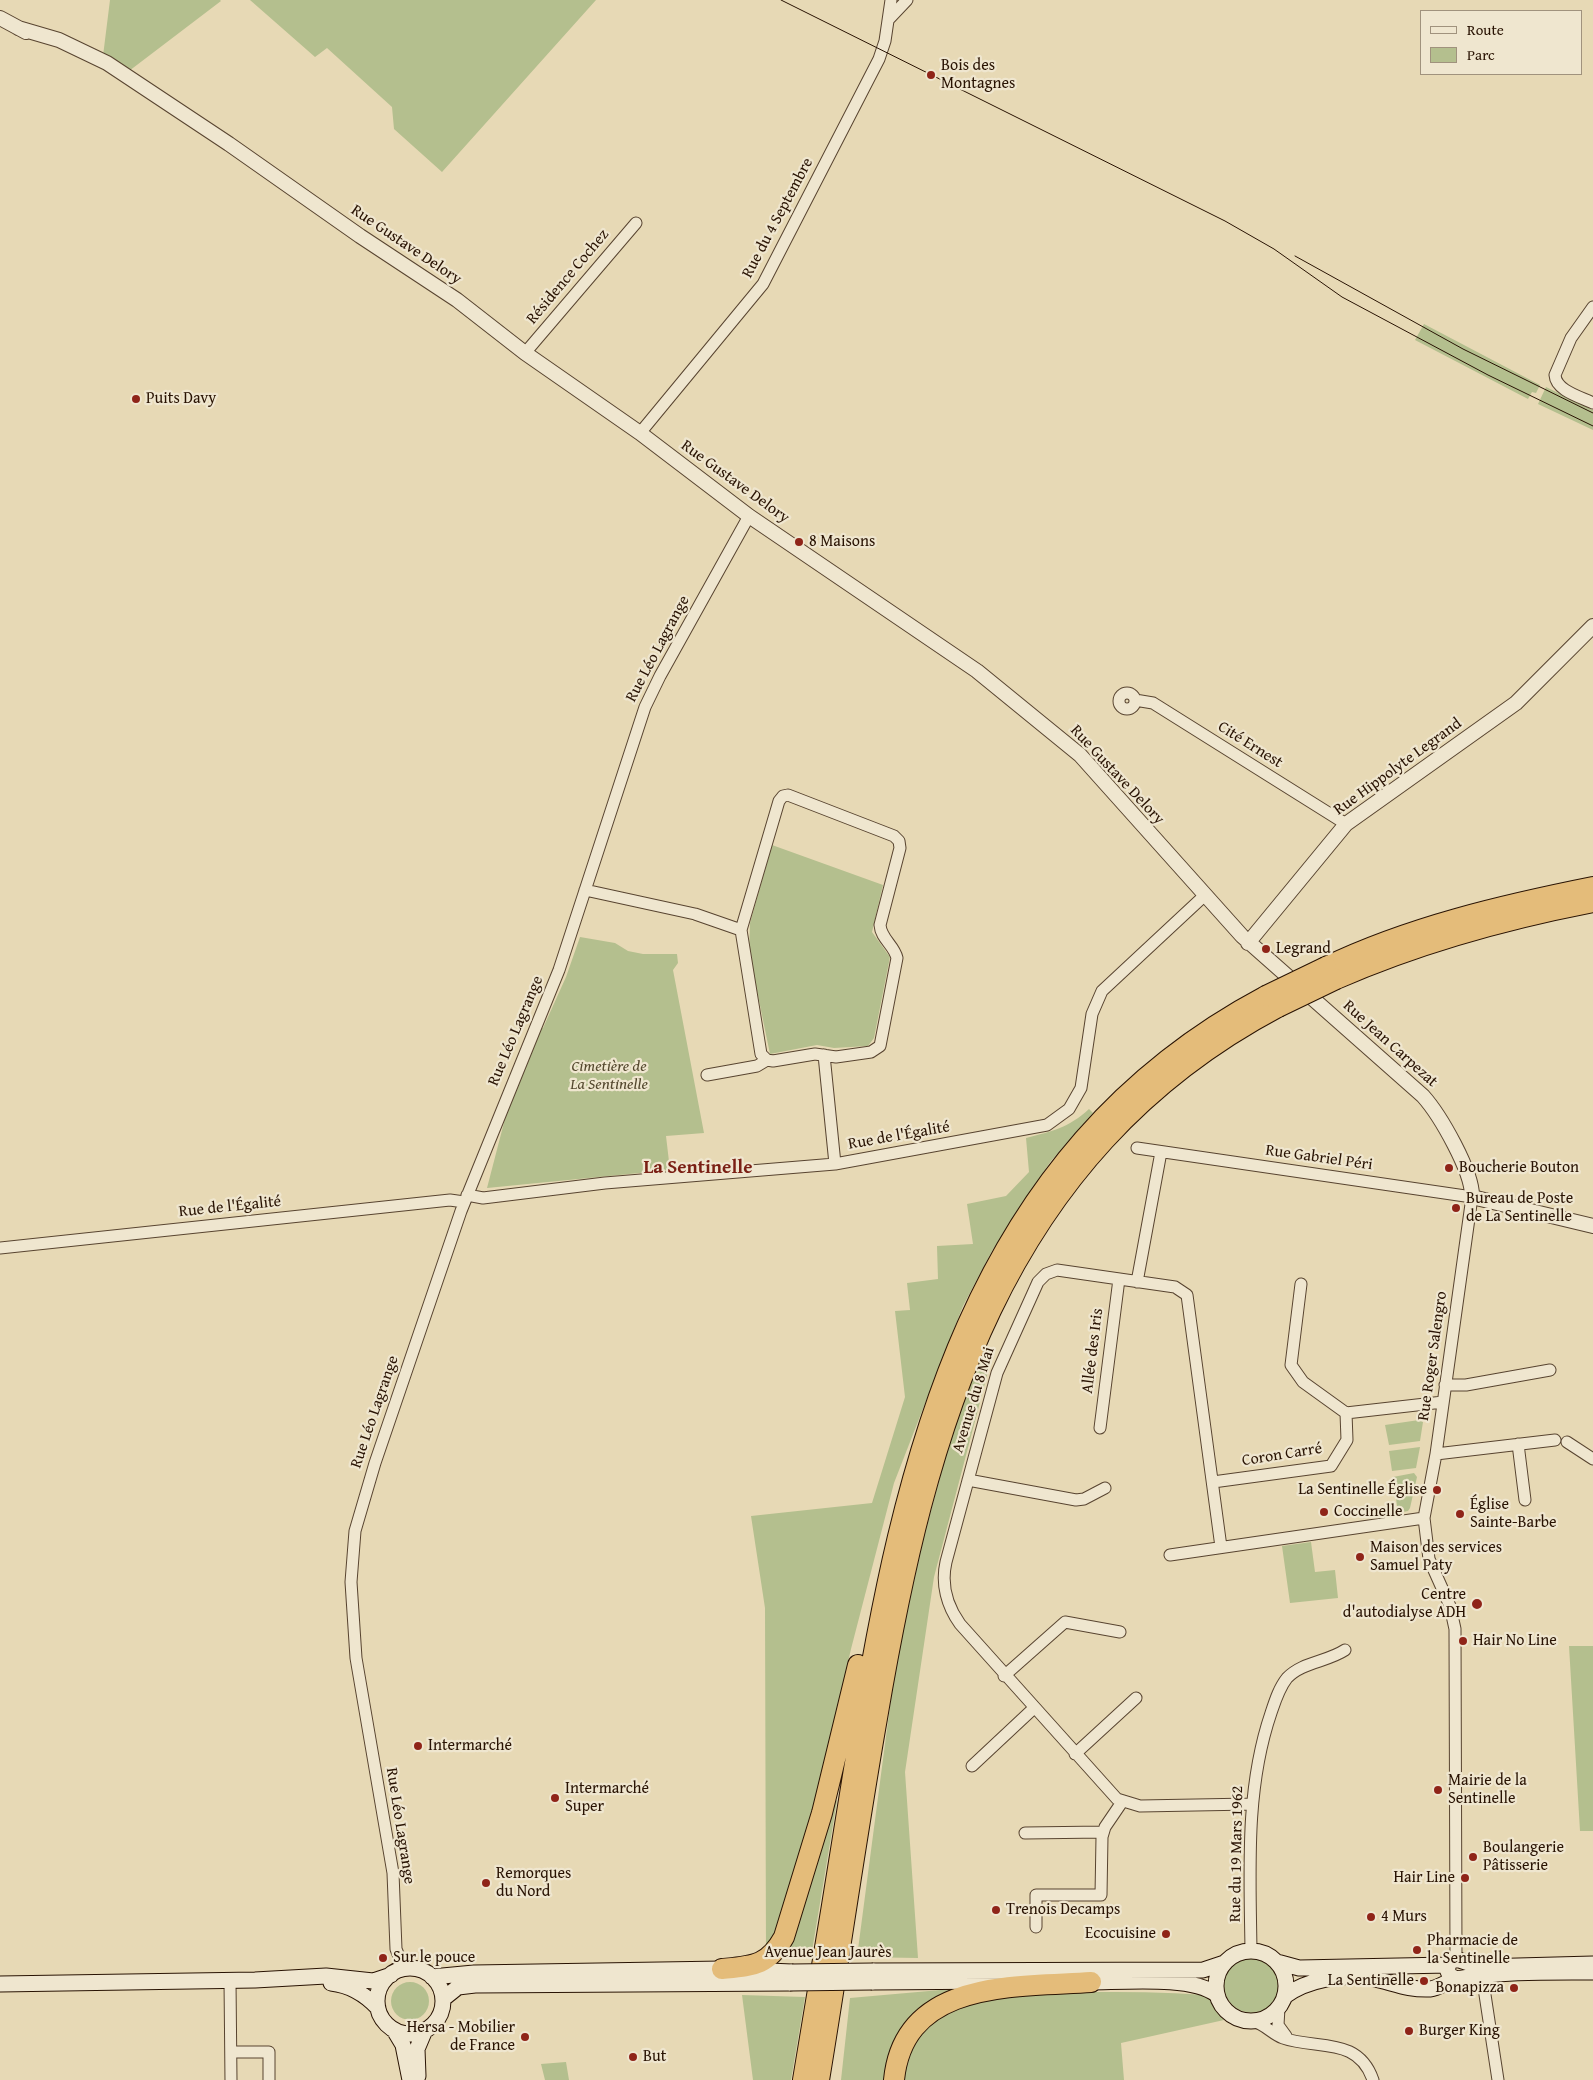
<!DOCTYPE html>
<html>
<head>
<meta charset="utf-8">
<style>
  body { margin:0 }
  #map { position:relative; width:1593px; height:2080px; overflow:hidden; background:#e7d9b5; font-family:"Gentium Book Plus",serif }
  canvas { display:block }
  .legend { position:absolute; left:1420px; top:10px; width:162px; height:65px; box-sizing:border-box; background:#efe6cf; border:1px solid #a0927d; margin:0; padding:6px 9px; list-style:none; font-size:15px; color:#291303 }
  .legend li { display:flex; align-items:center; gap:10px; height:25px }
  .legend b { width:25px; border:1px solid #a0927d }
</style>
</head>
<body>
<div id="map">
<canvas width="1593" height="2080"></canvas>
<ul class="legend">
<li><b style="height:6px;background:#efe6cf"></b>Route</li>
<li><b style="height:14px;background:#b4bf8e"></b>Parc</li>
</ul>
</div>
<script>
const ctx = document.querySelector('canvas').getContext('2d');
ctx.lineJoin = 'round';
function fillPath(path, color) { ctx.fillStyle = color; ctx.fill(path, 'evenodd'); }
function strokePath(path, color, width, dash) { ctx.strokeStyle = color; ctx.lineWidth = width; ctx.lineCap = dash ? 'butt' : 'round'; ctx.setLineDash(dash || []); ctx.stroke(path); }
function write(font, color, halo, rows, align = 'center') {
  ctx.font = font + ' "Gentium Book Plus",serif'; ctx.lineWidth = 4.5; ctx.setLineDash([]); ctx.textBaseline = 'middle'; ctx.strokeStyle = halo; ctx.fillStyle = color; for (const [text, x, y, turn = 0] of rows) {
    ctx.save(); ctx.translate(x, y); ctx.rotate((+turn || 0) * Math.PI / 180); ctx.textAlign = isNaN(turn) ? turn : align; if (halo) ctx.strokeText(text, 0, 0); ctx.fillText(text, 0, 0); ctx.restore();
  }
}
const green = new Path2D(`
  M110,0h110l1,1 -92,70 -26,-15z
  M250,0h346l-154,172 -48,-43 -2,-22 -65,-59 -12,9z
  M1424,324l116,61 -4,8 -4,-1 -4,7 -113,-59z
  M1546,387l47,23v20l-55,-26z
  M772,845l111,40 -11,47 18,25 -16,81 -6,8 -34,2 -17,-3 -47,9 -21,-102 1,-29z
  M580,937l35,6 13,8 15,3h34l1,9 -5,7 31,163 -38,3 4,34 -183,18 20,-77 34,-83h2l23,-51z
  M1089,1109l4,4 -42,48 -33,48 -26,42 -29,55 -69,177 -43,166 -30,131 16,21 -26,156 -26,1 -19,-4 -1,-346 -14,-92 121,-13 33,-106 -10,-86 15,-1 -3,-27 31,-4 -1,-33 36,-2 -6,-40 39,-8 23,-24 -3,-34c27,-7 42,-10 63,-29z
  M979,1360l11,4 -56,213 -29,195 13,186 -61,-1 38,-289 28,-128 29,-107z
  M1419,1420l4,2 -3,19 -31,4 -4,-20z
  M1420,1447l-4,21 -24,3 -3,-20z
  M1414,1473l3,4 -7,31 -2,3 -10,2 -5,-36z
  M1311,1542l4,30 20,-2 3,28 -48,5 -8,-57z
  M1569,1646h24v185h-13z
  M1224 1985a28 28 0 1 1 56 0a28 28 0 1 1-56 0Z
  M391 2001a19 19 0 1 1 38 0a19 19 0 1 1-38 0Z
  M963,1988c81,7 162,1 243,7l18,25 -103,23 3,37h-283l9,-82z
  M742,1995l63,2 -14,83h-38z
  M566,2062l3,18h-24l-4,-16z`);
const minor = new Path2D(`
  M889,19l18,-19
  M1593,307l-22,31 -16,37c1,16 26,22 38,28
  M525,353l111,-130
  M640,433l123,-149 116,-225 6,-18 6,-41
  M1119 701a8 8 0 1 1 16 0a8 8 0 1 1-16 0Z
  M1135,700l18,3 193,121
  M585,890l110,24 46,16 38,-129 4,-5 5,-1 106,41 5,5 1,7 -20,77c1,14 14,20 17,33l-17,88 -9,6 -35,5 -21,-3 -42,7 -6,-1 -6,-6 -20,-124
  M824,1055l11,109
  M707,1075l50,-9 10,-6
  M1137,1148l335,49 -36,257 -12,64 5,41 21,47 5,23 1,330
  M467,1195l16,3 122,-15 230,-19 212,-39 22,-16 12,-21 11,-74 10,-23 102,-95
  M0,1248l450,-48 14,2
  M1137,1282l24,-130
  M1301,1284l-10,81 12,17 43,31 97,-11
  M1445,1385h21l84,-15
  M1100,1428l19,-149
  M1567,1442l26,17
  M1518,1444l7,56
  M1436,1454l119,-14
  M968,1480l108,20 8,-1 21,-11
  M1213,1482l118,-16 16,-26 -1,-27
  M1221,1547l-34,-252 -12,-8 -118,-17 -11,4 -8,8 -41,91 -51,189c-5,22 1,44 14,62l157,175 23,7 111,-2
  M1170,1555l254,-37
  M1004,1676l61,-54 55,10
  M1075,1754l61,-56
  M972,1766l62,-58
  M1025,1833l78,-1
  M1036,1927v-32h65l1,-58 3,-10 17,-25
  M1251,1951c-1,-80 -6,-162 20,-238 4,-12 8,-25 16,-35 15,-16 40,-16 58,-28
  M404,1969l-8,-20 -3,-76 -37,-215 -5,-76 4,-51 20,-68 86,-252 98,-241 86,-263 15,-31 89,-160
  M1482,1975l16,105
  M230,1981l1,99
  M1279,2008l-1,17 8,11
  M1252,2021c13,3 20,13 31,17 34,12 75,-2 90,42
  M231,2052h38v28`);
const tertiary = new Path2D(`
  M0,18l26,14
  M18,28l41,12 48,23 122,81 131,92 97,64 68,53 115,80 109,83 228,155 103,84 162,181 181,160c17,19 50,76 49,101l121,29
  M1248,943l98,-119 170,-121 77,-77`);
const secondary = new Path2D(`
  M1216 1986a35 35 0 1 1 70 0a35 35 0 1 1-70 0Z
  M1277,1962l22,6 149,-3
  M1593,1964l-113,3 -24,-8 -6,3 -3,7 3,7 7,3c44,-8 90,-7 136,-7
  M377 2001a33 33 0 1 1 66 0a33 33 0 1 1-66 0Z
  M873,1971l330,-1 21,-7
  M432,1977l42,-4 248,-4 70,3
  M872,1982l133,-1
  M1081,1982c34,1 110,-8 136,13
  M331,1983c18,2 35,12 47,25
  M0,1984l255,-4 71,-4 47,5 18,-6
  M1285,1996c21,-16 59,-23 85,-18 22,4 36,12 60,11 9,-1 16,-7 25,-10
  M443,1999l15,-12 17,-2 315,-2
  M394,2030l9,15 7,35
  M418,2076l-1,-27 8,-19`);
const motorway = new Path2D(`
  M1326,967c83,-40 177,-62 267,-80
  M1336,979c82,-36 169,-60 257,-77
  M722,1969c31,-3 46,-3 62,-32l38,-124 36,-148
  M803,2080c18,-106 35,-211 52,-317 48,-303 115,-610 411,-767
  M819,2080c20,-121 37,-242 58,-362 49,-289 122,-563 401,-711
  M894,2080c10,-101 122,-93 197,-98`);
const tram = new Path2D(`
  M781,0l444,221 49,28 68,48 146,78 105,51
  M1295,256l168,93 130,64`);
const secondaryBridge = new Path2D(`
  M792,1972l81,-1
  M790,1983l82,-1`);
const motorwayBridge = new Path2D(`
  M1266,996l60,-29
  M1278,1007l58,-28`);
const markers = [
  [931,75,5,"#8f2418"],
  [136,399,5,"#8f2418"],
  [799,542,5,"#8f2418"],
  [1266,949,5,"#8f2418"],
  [1449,1168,5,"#8f2418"],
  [1456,1208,5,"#8f2418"],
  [1437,1490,5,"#8f2418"],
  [1324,1512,5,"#8f2418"],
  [1460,1514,5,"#8f2418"],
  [1360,1557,5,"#8f2418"],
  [1477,1604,6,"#8f2418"],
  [1463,1641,5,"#8f2418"],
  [418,1746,5,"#8f2418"],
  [1438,1790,5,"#8f2418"],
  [555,1798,5,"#8f2418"],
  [1473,1857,5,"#8f2418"],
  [1465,1878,5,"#8f2418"],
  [486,1883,5,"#8f2418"],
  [996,1910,5,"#8f2418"],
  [1371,1917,5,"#8f2418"],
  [1166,1934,5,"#8f2418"],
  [1417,1950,5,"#8f2418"],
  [383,1958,5,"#8f2418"],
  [1424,1981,5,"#8f2418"],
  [1514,1988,5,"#8f2418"],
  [1409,2031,5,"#8f2418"],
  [525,2037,5,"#8f2418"],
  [633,2057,5,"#8f2418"]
];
const poiNames = [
  ["Bois des",941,66],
  ["Montagnes",941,84],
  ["Puits Davy",146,399],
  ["8 Maisons",809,542],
  ["Legrand",1276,949],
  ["Boucherie Bouton",1459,1168],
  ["Bureau de Poste",1466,1199],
  ["de La Sentinelle",1466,1217],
  ["La Sentinelle Église",1427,1490,"right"],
  ["Église",1470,1505],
  ["Sainte-Barbe",1470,1523],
  ["Coccinelle",1334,1512],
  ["Maison des services",1370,1548],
  ["Samuel Paty",1370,1566],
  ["Centre",1466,1595,"right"],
  ["d'autodialyse ADH",1466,1613,"right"],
  ["Hair No Line",1473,1641],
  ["Intermarché",428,1746],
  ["Mairie de la",1448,1781],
  ["Sentinelle",1448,1799],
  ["Intermarché",565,1789],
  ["Super",565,1807],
  ["Boulangerie",1483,1848],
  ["Pâtisserie",1483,1866],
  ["Remorques",496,1874],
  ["du Nord",496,1892],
  ["Hair Line",1455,1878,"right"],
  ["Trenois Decamps",1006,1910],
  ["4 Murs",1381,1917],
  ["Ecocuisine",1156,1934,"right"],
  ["Pharmacie de",1427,1941],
  ["la Sentinelle",1427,1959],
  ["Sur le pouce",393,1958],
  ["La Sentinelle",1414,1981,"right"],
  ["Bonapizza",1504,1988,"right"],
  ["Hersa - Mobilier",515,2028,"right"],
  ["de France",515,2046,"right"],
  ["Burger King",1419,2031],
  ["But",643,2057]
];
const streetNames = [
  ["Rue du 4 Septembre",778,218,-62],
  ["Rue Gustave Delory",406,245,34],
  ["Résidence Cochez",568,277,-50],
  ["Rue Gustave Delory",735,482,36],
  ["Rue Léo Lagrange",658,649,-62],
  ["Cité Ernest",1250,745,32],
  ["Rue Hippolyte Legrand",1398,767,-36],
  ["Rue Gustave Delory",1117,775,47],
  ["Rue Léo Lagrange",516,1031,-67],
  ["Rue Jean Carpezat",1390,1044,42],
  ["Rue de l'Égalité",899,1136,-10],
  ["Rue Gabriel Péri",1319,1158,8],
  ["Rue de l'Égalité",230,1207,-6],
  ["Allée des Iris",1093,1351,-83],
  ["Rue Roger Salengro",1433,1356,-82],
  ["Avenue du 8 Mai",974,1400,-73],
  ["Rue Léo Lagrange",375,1412,-71],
  ["Coron Carré",1282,1455,-9],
  ["Rue Léo Lagrange",400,1826,81],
  ["Rue du 19 Mars 1962",1237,1854,-89],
  ["Avenue Jean Jaurès",828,1953]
];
const parkNames = [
  ["Cimetière de",609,1067],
  ["La Sentinelle",609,1085]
];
const quarterNames = [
  ["La Sentinelle",698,1168]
];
fillPath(green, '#b4bf8e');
strokePath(minor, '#584430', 13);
strokePath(tertiary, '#584430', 16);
strokePath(secondary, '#291303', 17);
strokePath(motorway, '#291303', 22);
strokePath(minor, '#efe6cf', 11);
strokePath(tertiary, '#efe6cf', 14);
strokePath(secondary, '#efe6cf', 15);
strokePath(motorway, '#e4bc7a', 20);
strokePath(tram, '#291303', 1);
strokePath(secondaryBridge, '#291303', 17, []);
strokePath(motorwayBridge, '#291303', 22, []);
strokePath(secondaryBridge, '#efe6cf', 15);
strokePath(motorwayBridge, '#e4bc7a', 20);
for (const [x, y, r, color] of markers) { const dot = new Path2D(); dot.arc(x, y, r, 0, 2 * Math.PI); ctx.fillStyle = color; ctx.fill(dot); strokePath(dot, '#efe6cf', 2); }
write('16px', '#291303', '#efe6cf', poiNames, 'left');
write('16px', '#291303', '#efe6cf', streetNames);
write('italic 16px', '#53472d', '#efe6cf', parkNames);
write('bold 19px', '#7a1f14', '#efe6cf', quarterNames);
</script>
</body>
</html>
